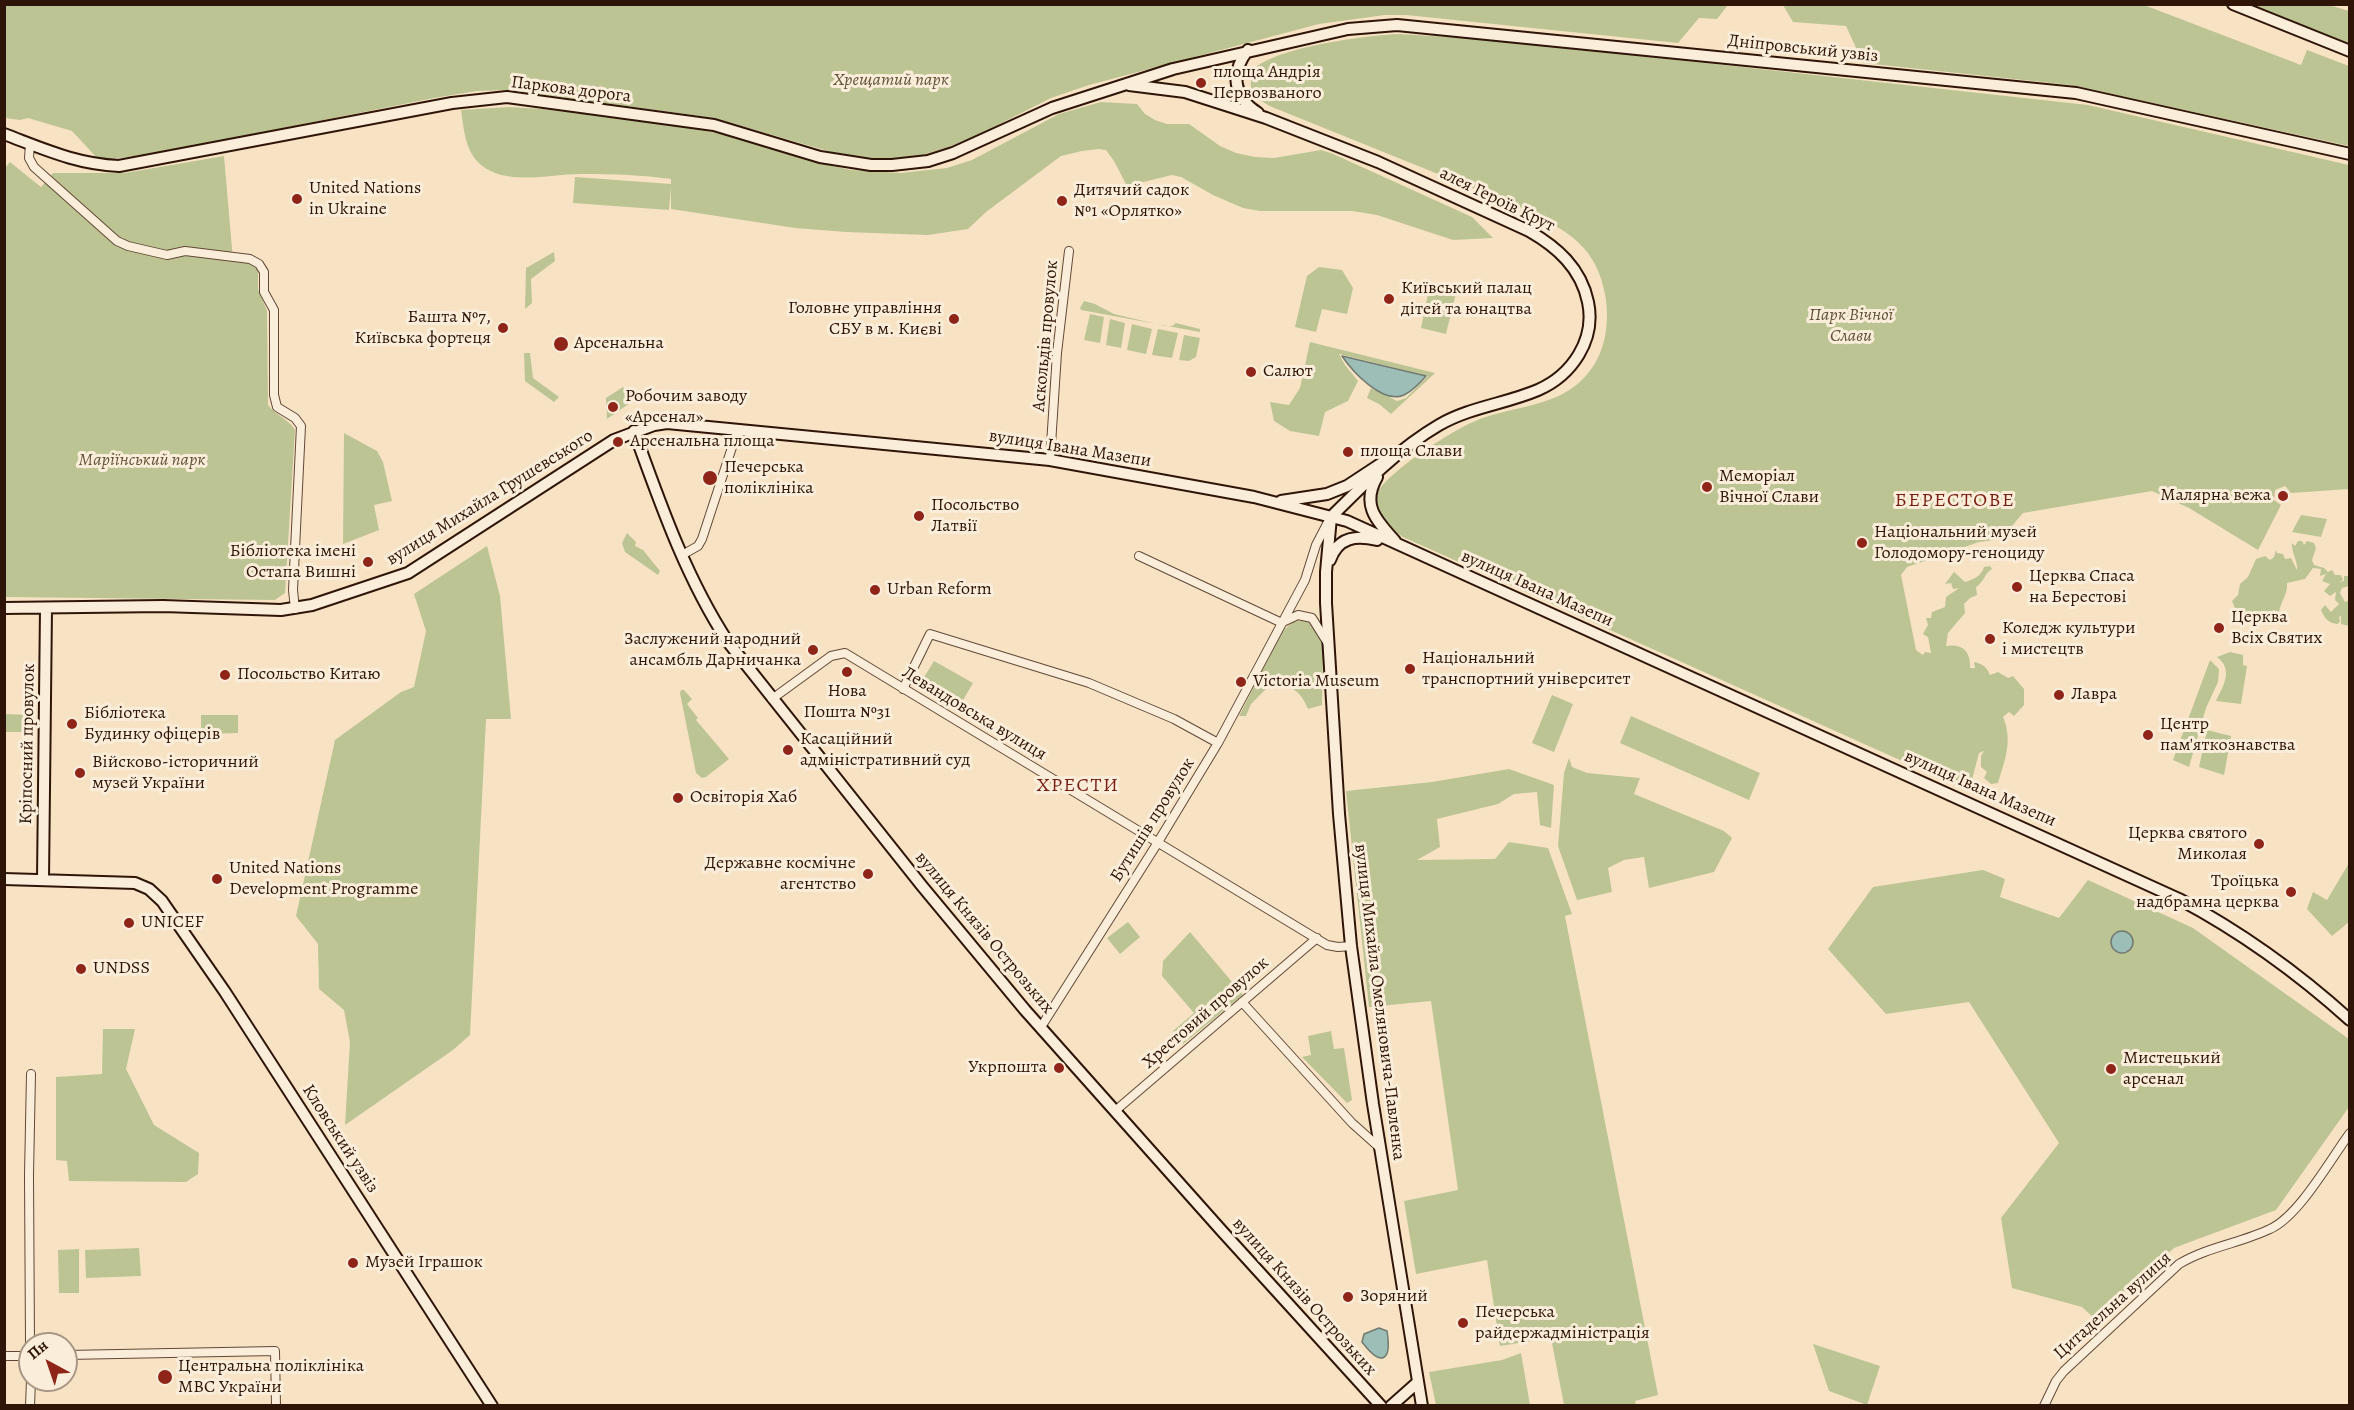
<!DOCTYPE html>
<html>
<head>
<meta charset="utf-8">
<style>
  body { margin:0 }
  #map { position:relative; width:2354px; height:1410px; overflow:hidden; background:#f7e3c4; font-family:Alegreya,serif }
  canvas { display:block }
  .frame { position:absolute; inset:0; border:6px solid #2f1507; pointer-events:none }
  .north { position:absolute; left:18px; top:1332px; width:60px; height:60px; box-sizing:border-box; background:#faedd9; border:2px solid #a99785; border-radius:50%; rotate:320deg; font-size:16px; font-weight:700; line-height:24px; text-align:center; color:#2f1507 }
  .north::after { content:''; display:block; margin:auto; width:21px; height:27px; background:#8f2418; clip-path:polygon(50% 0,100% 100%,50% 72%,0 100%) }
</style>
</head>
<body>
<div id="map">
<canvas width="2354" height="1410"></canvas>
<div class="frame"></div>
<div class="north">Пн</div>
</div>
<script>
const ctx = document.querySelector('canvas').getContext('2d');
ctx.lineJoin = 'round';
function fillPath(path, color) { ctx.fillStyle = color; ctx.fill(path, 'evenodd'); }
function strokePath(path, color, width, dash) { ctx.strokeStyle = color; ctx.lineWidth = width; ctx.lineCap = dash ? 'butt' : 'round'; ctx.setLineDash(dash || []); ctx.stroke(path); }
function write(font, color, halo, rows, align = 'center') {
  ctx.font = font + ' Alegreya,serif'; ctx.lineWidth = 6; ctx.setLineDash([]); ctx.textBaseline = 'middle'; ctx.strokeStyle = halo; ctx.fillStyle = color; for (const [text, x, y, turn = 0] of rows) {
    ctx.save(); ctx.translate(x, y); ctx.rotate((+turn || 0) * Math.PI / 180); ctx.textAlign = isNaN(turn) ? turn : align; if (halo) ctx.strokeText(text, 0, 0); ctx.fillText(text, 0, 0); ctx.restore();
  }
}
const green = new Path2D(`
  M5,4h1723v1l-11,14 -18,-1 -21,25 -272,-28h-21l-66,9 -230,61 -38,13 -71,36 -31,13 -27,8 -27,3h-26l-38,-6 -117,-34 -205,-28 -32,1 -43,7 -281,56 -42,5 -14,-1 -25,-27 -44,-13 -8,2 -15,-2z
  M1783,5h361l157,60 6,-15 42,16v80l-279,-61 -207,-22 -17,-37 -53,-4z
  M2246,5h83l20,6v33z
  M1400,34l96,6 592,65 261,60v324l-58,4 -6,-7 -10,4 -1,10 7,5 -23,45 -69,-42 -37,-17 -129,22 -22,26 -22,3 -72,25 -6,8 15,75 7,5 2,-3 6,1 -3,-16 -5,-3 5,-9 -2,-7h5l1,-6 13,-5 1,-10 13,-9 -6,1 -2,-6 -6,1 9,-12 11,10c7,-2 17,-6 19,-15l6,-1 2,3c-8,5 -8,13 -16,18l1,8 -7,3 -6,6 1,9 -17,20 -2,13c16,-3 25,5 24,22h5l-1,-6c9,2 13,5 16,13l8,-3 10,6 5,-2 11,13v16l-10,11 -5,-4 -6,5c10,23 2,43 -5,66l-7,1 -7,-6 3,-6 -6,-5v-11l3,-5 -5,2 -10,38 -566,-254c-13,-9 -30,-20 -28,-38 2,-21 78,-69 98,-77 33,-15 74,-14 102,-36 27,-21 35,-53 31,-86 -8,-55 -39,-69 -84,-92l-250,-101c-19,-10 -25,-15 -19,-37 21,-23 115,-35 147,-36z
  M1101,102l36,2 8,10 10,6 12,4h22l31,22 16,7 19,4 19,1 47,-8 10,3 141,64 21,21 -40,2 -76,-25 -25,-4h-92l-17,-3 -30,-13 -32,-18 -9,-2 -45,11 -13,-25 -8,-11 -7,-1 -17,2 -21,5 -75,56 -18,17 -40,6 -82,-3 -51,-4 -124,-19v-22l-2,23 -96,-7 2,-26 96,7v-5c-28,-4 -58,-5 -87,-5 -30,-1 -77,13 -103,-9 -16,-14 -17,-35 -20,-55l48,-3 34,2 144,18 49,10 73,24 42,9 50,3 46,-5 25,-8 87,-46z
  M224,156l9,104 19,4 6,7v18l9,22 1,94c8,11 21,14 27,25l-10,163 -10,7 -270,-3v-429l5,-6 31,25 12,-14h72z
  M554,252l1,9 -24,18 1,24 -7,6 1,-41z
  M1319,267l23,3 11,18 -6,26 -25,-5 -6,23 -21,-5 12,-51z
  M1430,284l27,5 -11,45 -25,-6z
  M1084,301l11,3 19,10 51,12h7l4,-3 24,6v3l-119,-22 -1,-2z
  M1090,314l14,3 -4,26 -16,-3z
  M1110,319l15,4 -4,25 -15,-3z
  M1132,324l20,5 -6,25 -19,-4z
  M1158,329l20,4 -6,25 -20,-3z
  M1184,335l16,3 -4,19 -7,4 -10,-1z
  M1310,342l125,31 -44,41 -12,-10 -12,-6 4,-10 26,13 9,-3 22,-22 -89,-22 6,11 13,16 -10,20 -23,11 -6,24 -29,-5 -16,-10 -4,-19 19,3 11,-17z
  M524,353h6l3,25 26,19 -5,5 -29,-21z
  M623,387l10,14 -26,18 -1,-21z
  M344,433l33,18 6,11 9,39 -18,4 5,25 -36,14z
  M2301,515l26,4 -6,18 -29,-5z
  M627,533l9,9 -1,4 8,4 17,21 -2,4 -33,-23 -3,-9z
  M2298,541h4l2,4 3,-4 7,2 2,5 -4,12 2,5 10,3 4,4 4,-2 3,5h6l2,5 -4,2 5,-1v-5h4l1,-4v14l-7,2 -2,5 5,9 4,-2v-6v32l-8,-2v-8l-2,1 1,4 -2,3c-10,-1 -13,-5 -17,-14l4,-5 6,7 8,-8 -4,-4 1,-8 -6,4 -6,-5 6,-7 -8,-3 4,-7 -6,2 1,-7 -8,-1 -8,11 -18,4c1,11 -6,18 -8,29l-6,-2 -4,9 -5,-2 -6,2 -4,-5 -5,3 -10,1 -7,-17 6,-6 2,-11 8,-7 8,-18 9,-3 5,4 4,-3 2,-7 1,3 6,1 2,5 6,-1 6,12c1,-9 -6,-18 -5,-27l3,3z
  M487,546l13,50 11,123h-25l-16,316 -17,15 -108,75 5,-83 -6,-32 -25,-21 -1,-45 -22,-28 39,-176 66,-48 13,-5 12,-56 -12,-37z
  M1306,620l13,9 4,18 -1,58 -14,4c-9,-21 -18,-24 -39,-23l-18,18 -5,12h-7l43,-85 11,-9z
  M2230,652l13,3v10l4,1 -6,38 -25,-3c7,-15 18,-31 1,-44z
  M2210,660l9,9 -1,13 -12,26 -17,59 -16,-7z
  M934,661l39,22 -11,19 -39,-23z
  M681,690h3l8,9 -5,5 11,14 -2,2 33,39 -23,18 -4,1 -6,-5 -16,-80z
  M1552,695l21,9 -19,48 -22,-9z
  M5,714l27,1v17h-27z
  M201,715h37v18l-37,1z
  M1631,716l129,57 -11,27 -129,-57z
  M2207,730l24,6 -7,39 -25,-8z
  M1569,758l3,9 15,6 53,5 -6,16 90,37 8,7 -18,34 -65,16 -5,-31 -20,3 -16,8 4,24 -35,8 -19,-54 6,-73z
  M1509,769l45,16 -3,43 -11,-3 -3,-33 -23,2 -16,10 -61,15 3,28 -23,13 78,-1 14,-17 39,6 24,66 -7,2 93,479 -23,6 1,4h-72l-13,-67 -51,8 -13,-86 -71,14 -12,-73 54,-11 -27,-189 -62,6 -23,-216 86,-9z
  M2349,863v59l-17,14 -25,-27 6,-17 14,8z
  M1983,870l22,9 -5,18 59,21 29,-38 105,48 156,111v68l-73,103 -102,38 -79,71 -13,-12 -70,-19 -11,-70 58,-75 -90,-141 -83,12 -58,-65 45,-62z
  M1128,922l12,15 -20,17 -13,-16z
  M1190,932l53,63 -60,49 -10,-13 21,-18 -32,-37 1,-15z
  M103,1029h32l-9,40 28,56 45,28 -1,21 -12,8 -117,-1 -2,-20 -11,-1v-83l46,-3z
  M1331,1031l3,18 10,-1 8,52 -5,3 -45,-46 9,-2 -3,-19z
  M139,1248l2,28 -55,2 -1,-28z
  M79,1249v44h-20l-1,-43z
  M1813,1344l67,22 -13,39 -38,-14z
  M1521,1353l9,52h-94l-7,-33 73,-12z`);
const water = new Path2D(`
  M1342,356l84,20c-6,7 -14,15 -22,19 -21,10 -52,-24 -62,-39z
  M2111 942a11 11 0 1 1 22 0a11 11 0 1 1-22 0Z
  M1379,1328l8,3c5,31 -6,36 -25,11l2,-8z`);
const street = new Path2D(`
  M30,144l-1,14 5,9 83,74 11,5 39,9 18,-4 65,8 9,5 5,8v20l10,18v85l3,12 18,11 6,8 -8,164 2,19
  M1050,460l7,-107 12,-102
  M682,555l16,-9 4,-7 35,-107
  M1139,556l143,67
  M1283,622l15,-7 14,3 15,24
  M903,689l27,-55 159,49 85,36 44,24
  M772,699l59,-43 14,-3 482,292 11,2 13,-1
  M1242,1002l110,121 28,25
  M1041,1027l114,-180 63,-104 87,-163 11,-35 14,-27
  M1115,1111l202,-173
  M30,1344l-1,-169 2,-101
  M66,1355l209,-4 1,55
  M4,1356h26
  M30,1406l1,-26
  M2044,1406l12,-25 8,-10 115,-107c28,-17 62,-21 91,-35 29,-13 60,-69 80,-96`);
const secondary = new Path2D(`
  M2233,4l117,47
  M1248,50c-18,23 -15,47 10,63
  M1129,85l56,7 81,26 112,44 151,69c28,16 52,37 59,71 8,38 -16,73 -50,88 -33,14 -68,17 -99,35 -41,24 -75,59 -108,92
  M4,134c40,15 72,30 115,32l333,-63 55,-6 207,28 106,32 51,8h21l36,-4 25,-8 99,-45 121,-39 175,-40 49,-4 679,68 274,61
  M634,431c26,72 52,147 94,211l194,244 103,124 196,220 160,176
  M1377,477c-16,28 -1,43 18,64
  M1281,501l46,-7 20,-8 38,-25
  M1331,517l-5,55v31l13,211 12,132 22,158 49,302
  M1330,560c8,-23 26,-25 47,-20
  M4,608l159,-2 118,4 31,-5 96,-32 206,-133 40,-15 13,-2 383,37 204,37 93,24 832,378c62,33 119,74 171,121
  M4,879l131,4 14,6 13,12 63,91 267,414
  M43,879l3,-271
  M1391,1406l27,-24`);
const markers = [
  [1201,83,6,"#8f2418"],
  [297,199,6,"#8f2418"],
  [1062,201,6,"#8f2418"],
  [1389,299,6,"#8f2418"],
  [954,319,6,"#8f2418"],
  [503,328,6,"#8f2418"],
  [561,344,8,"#8f2418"],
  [1251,372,6,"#8f2418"],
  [613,407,6,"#8f2418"],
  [618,442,6,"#8f2418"],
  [1348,452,6,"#8f2418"],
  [710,478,8,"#8f2418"],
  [1707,487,6,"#8f2418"],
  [2283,496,6,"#8f2418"],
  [919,516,6,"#8f2418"],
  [1862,543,6,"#8f2418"],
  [368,562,6,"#8f2418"],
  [2017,587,6,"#8f2418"],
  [875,590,6,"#8f2418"],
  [2219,628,6,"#8f2418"],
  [1990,639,6,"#8f2418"],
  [813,650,6,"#8f2418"],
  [1410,669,6,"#8f2418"],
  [847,672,6,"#8f2418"],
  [225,675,6,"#8f2418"],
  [1241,682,6,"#8f2418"],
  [2059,695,6,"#8f2418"],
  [72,724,6,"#8f2418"],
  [2148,735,6,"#8f2418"],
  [788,750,6,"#8f2418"],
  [80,773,6,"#8f2418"],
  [678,798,6,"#8f2418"],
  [2259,844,6,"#8f2418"],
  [868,874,6,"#8f2418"],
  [217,879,6,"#8f2418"],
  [2291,892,6,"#8f2418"],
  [129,923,6,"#8f2418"],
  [81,969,6,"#8f2418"],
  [1059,1068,6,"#8f2418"],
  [2111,1069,6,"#8f2418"],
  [353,1263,6,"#8f2418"],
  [1348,1297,6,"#8f2418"],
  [1463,1323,6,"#8f2418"],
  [165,1377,8,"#8f2418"]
];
const streetNames = [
  ["Дніпровський узвіз",1803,49,6],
  ["Паркова дорога",571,90,7],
  ["алея Героїв Крут",1497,200,26],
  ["Аскольдів провулок",1046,336,-85],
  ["вулиця Івана Мазепи",1070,449,9],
  ["вулиця Михайла Грушевського",490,498,-32],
  ["вулиця Івана Мазепи",1537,589,24],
  ["Левандовська вулиця",974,714,31],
  ["Кріпосний провулок",28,744,-89],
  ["вулиця Івана Мазепи",1980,789,24],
  ["Бутишів провулок",1153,820,-58],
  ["вулиця Князів Острозьких",984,933,50],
  ["вулиця Михайла Омеляновича-Павленка",1379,1002,83],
  ["Хрестовий провулок",1206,1013,-41],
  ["Кловський узвіз",340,1139,57],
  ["вулиця Князів Острозьких",1304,1297,48],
  ["Цитадельна вулиця",2113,1306,-42]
];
const poiNames = [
  ["площа Андрія",1213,73],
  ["Первозваного",1213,94],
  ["United Nations",309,189],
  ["in Ukraine",309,210],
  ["Дитячий садок",1074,191],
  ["№1 «Орлятко»",1074,212],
  ["Київський палац",1401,289],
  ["дітей та юнацтва",1401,310],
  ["Головне управління",942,309,"right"],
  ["СБУ в м. Києві",942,330,"right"],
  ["Башта №7,",491,318,"right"],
  ["Київська фортеця",491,339,"right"],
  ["Арсенальна",574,344],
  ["Салют",1263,372],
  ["Робочим заводу",625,397],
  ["«Арсенал»",625,418],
  ["Арсенальна площа",630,442],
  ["площа Слави",1360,452],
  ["Печерська",724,468],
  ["поліклініка",724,489],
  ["Меморіал",1719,477],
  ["Вічної Слави",1719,498],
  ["Малярна вежа",2271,496,"right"],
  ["Посольство",931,506],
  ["Латвії",931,527],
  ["Національний музей",1874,533],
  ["Голодомору-геноциду",1874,554],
  ["Бібліотека імені",356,552,"right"],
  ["Остапа Вишні",356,573,"right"],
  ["Церква Спаса",2029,577],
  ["на Берестові",2029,598],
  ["Urban Reform",887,590],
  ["Церква",2231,618],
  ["Всіх Святих",2231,639],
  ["Коледж культури",2002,629],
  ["і мистецтв",2002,650],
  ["Заслужений народний",801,640,"right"],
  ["ансамбль Дарничанка",801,661,"right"],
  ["Національний",1422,659],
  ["транспортний університет",1422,680],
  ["Посольство Китаю",237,675],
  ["Victoria Museum",1253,682],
  ["Нова",847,692,"center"],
  ["Пошта №31",847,713,"center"],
  ["Лавра",2071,695],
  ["Бібліотека",84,714],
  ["Будинку офіцерів",84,735],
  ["Центр",2160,725],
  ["пам'яткознавства",2160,746],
  ["Касаційний",800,740],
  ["адміністративний суд",800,761],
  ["Війсково-історичний",92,763],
  ["музей України",92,784],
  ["Освіторія Хаб",690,798],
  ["Церква святого",2247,834,"right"],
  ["Миколая",2247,855,"right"],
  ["Державне космічне",856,864,"right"],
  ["агентство",856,885,"right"],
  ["United Nations",229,869],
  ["Development Programme",229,890],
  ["Троїцька",2279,882,"right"],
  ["надбрамна церква",2279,903,"right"],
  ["UNICEF",141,923],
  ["UNDSS",93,969],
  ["Мистецький",2123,1059],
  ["арсенал",2123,1080],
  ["Укрпошта",1047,1068,"right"],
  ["Музей Іграшок",365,1263],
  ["Зоряний",1360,1297],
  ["Печерська",1475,1313],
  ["райдержадміністрація",1475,1334],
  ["Центральна поліклініка",178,1367],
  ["МВС України",178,1388]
];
const parkNames = [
  ["Хрещатий парк",891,81],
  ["Парк Вічної",1851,316],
  ["Слави",1851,337],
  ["Маріїнський парк",142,461]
];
const neighbourhoodNames = [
  ["БЕРЕСТОВЕ",1955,501],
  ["ХРЕСТИ",1078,786]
];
fillPath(green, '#bdc494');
fillPath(water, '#9dbeb7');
strokePath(water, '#717a71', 1.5);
strokePath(street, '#614836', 10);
strokePath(secondary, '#2f1507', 14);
strokePath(street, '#faedd9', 8);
strokePath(secondary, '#faedd9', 10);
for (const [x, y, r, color] of markers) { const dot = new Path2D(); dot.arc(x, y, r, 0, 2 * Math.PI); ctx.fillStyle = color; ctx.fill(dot); strokePath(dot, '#faedd9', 2); }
write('18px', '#2f1507', '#faedd9', streetNames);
write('18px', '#2f1507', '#faedd9', poiNames, 'left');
write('italic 18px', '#615238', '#faedd9', parkNames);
ctx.letterSpacing = '1.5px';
write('20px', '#7a1f14', '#faedd9', neighbourhoodNames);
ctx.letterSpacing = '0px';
</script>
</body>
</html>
